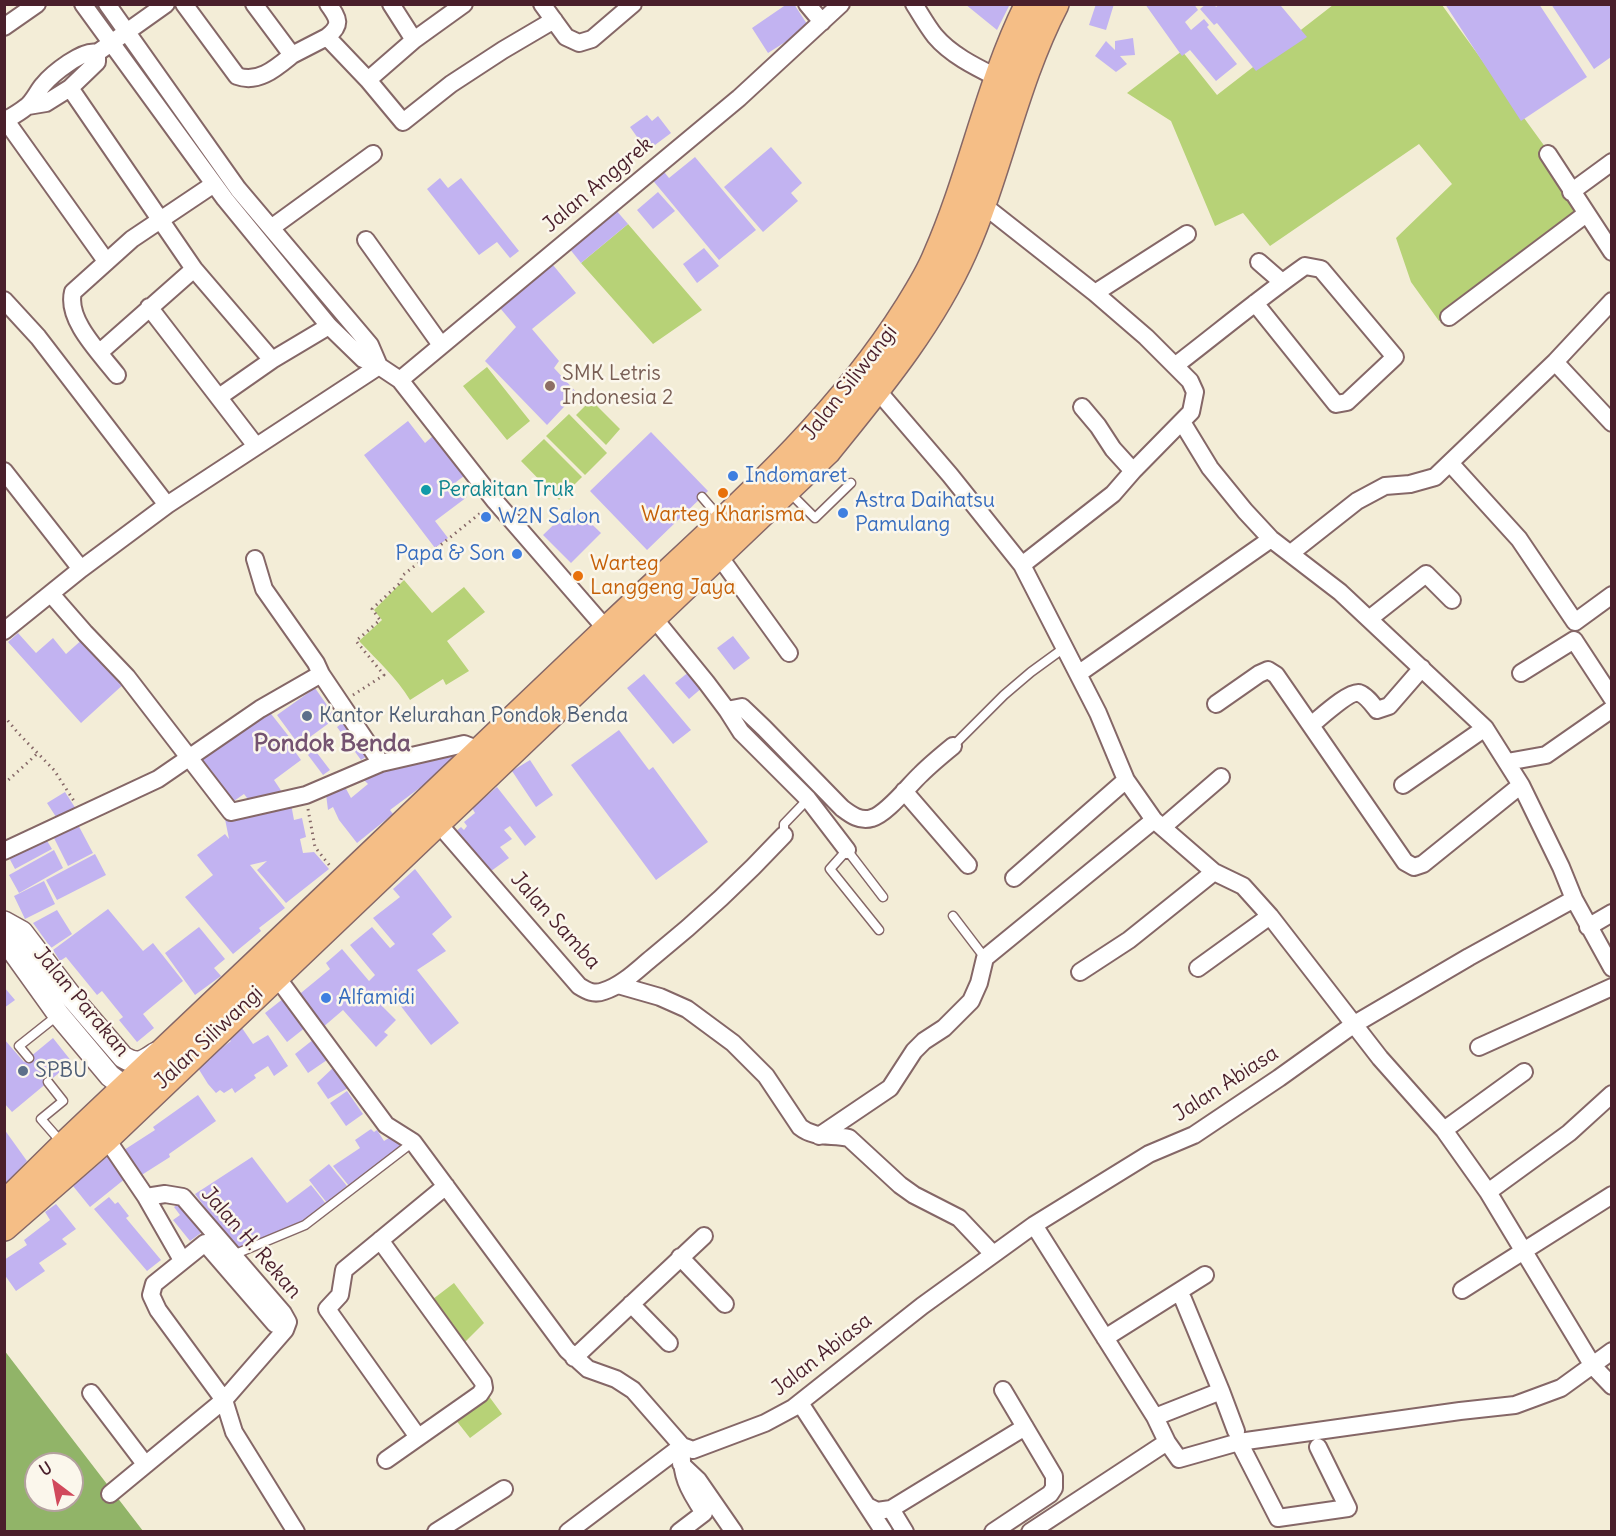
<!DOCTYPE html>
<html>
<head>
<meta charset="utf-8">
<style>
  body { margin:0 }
  #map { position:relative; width:1616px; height:1536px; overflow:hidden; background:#f3edd7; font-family:Delius,sans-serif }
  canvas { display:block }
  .frame { position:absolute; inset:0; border:6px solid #4a1f2b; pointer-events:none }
  .north { position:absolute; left:24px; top:1452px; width:60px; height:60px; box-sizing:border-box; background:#fbf7ec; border:2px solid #b4a19f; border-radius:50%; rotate:328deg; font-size:16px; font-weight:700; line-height:24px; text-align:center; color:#4a1f2b }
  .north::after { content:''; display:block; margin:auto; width:21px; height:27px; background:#d1495b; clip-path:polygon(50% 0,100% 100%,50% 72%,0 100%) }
</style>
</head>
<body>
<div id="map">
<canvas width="1616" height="1536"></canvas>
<div class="frame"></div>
<div class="north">U</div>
</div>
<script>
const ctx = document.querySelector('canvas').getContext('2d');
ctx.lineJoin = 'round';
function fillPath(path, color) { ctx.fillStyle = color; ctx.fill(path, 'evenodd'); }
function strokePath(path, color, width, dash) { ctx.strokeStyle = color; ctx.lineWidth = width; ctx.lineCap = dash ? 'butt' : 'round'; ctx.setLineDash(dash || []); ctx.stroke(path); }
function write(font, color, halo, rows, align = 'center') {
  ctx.font = font + ' Delius,sans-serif'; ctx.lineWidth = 5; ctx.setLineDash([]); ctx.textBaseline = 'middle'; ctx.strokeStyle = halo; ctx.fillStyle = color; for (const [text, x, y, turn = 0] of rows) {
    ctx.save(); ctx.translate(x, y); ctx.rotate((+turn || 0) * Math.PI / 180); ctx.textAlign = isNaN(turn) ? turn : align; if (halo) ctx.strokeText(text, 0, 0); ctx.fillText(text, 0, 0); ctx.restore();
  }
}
const green = new Path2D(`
  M1333,5h109l146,201 -149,115 -28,-39 -15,-44 56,-54 -33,-40 -149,102 -27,-33 -28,13 -44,-105 -44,-28 55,-42 35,44z
  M628,224l74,86 -49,34 -72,-81z
  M487,367l43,54 -23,19 -44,-54z
  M591,400l29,29 -14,16 -30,-30z
  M569,414l38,39 -22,22 -39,-39z
  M544,439l38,38 -23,23 -38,-39z
  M404,580l28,33 32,-26 21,25 -38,29 22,30 -23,14 -3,-6 -33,21c-13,-22 -33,-40 -51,-59l23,-21 -8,-10z
  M454,1283l30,40 -20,20 -31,-44z
  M488,1395l14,19 -32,24 -15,-19z`);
const forest = new Path2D(`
  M4,1350l139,181h-138zM36,1464h36v36h-36z`);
const stream = new Path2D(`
  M95,4l22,30
  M122,40l66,94`);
const building = new Path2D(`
  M787,4h7l15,23 -41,26 -16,-25z
  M965,4h45l-13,26z
  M1096,4h18l-8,26 -17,-5z
  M1145,4h49l4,6 -13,12 6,8 13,-11 5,6 -2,2 30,37 -21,17 -26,-31 -8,6z
  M1206,4h8l2,3 4,-3h63l-2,2 26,31 -51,34 -39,-48 -3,2 -14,-16z
  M1445,4h94l48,73 -66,44z
  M1551,4h60v53l-17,12z
  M1133,38l2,17 -15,1 7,8 -11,8 -21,-16 11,-15 9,9v-9z
  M647,115l5,6 6,-5 13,17 -24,18 -17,-24z
  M771,147l31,36 -11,10 7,8 -35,31 -39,-45z
  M695,157l61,73 -37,30 -69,-83 11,-9 8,10z
  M440,178l8,10 13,-10 58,73 -9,7 -13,-16 -18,13 -52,-66z
  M658,192l17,19 -22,18 -16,-19z
  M615,209l13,15 -47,39 -12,-15z
  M704,248l15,18 -22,17 -14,-19z
  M553,265l23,28 -44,36 27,32 -5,7 23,25 -30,32 -62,-64 31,-34 -16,-19z
  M408,421l17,22 8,-7 31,40 -8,6 11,15 -32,24 13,17 -13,10 -71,-93z
  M651,432l57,59 -61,59 -57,-59z
  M573,506l28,27 -30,30 -28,-28z
  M18,633l18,20 17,-15 13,16 19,-17 41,45 -45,41 -73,-81z
  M733,636l17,22 -16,12 -17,-22z
  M690,671l13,16 -14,12 -14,-16z
  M644,674l47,56 -18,14 -46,-56z
  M315,688l21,30 -37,27 -22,-30z
  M268,710l26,33 -3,3 10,14 -27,20 8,12 -31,11 -7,-9 -13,9 -31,-43z
  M345,721l24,34 -8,5 -24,-33z
  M619,730l30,40 4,-3 55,75 -52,38 -85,-115z
  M314,749l16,21 -7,5 -15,-20z
  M450,750l6,8 -19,17 -47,35 3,4 -36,29 -18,-23 -6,-13 -5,3 -2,-16 18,-9 7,13 17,-14 -4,-4 12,-8z
  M530,760l23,35 -17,12 -24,-36z
  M497,787l39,50 -11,9 -15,-20 -6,4 8,9 -12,8 9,11 -22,16 -34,-40 8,-7 3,3 3,-4 -3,-4 11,-9 -3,-5z
  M65,792l11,17 -18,11 -11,-17z
  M291,804l3,16 8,-2 4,19 -6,2 3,14 11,-1 15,17 -43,34 -29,-33 10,-9 -17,4 35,43 -26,20 2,3 -28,23 -48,-57 28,-22 -16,-20 28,-21 4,5 -4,-20z
  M75,819l18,34 -25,13 -17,-34z
  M43,834l9,15 -37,20 -8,-15z
  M54,850l9,18 -44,25 -10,-18z
  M95,854l11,21 -49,25 -11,-20z
  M415,869l37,48 -20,17 14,17 -29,19 42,53 -28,22 -38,-49 -11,10 14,14 -12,12 4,3 -12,12 -33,-37 -21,18 -26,-31 34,-28 -4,-6 16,-14 27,32 6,-6 -25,-30 22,-18 18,21 5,-4 -22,-26 27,-21 -7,-8z
  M44,881l11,23 -30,15 -11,-23z
  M108,909l35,42 10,-8 30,38 -40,33 11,14 -17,14 -18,-22 4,-3 -21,-26 -5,4 -31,-38 -6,4 -7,-11z
  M57,910l15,24 -21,14 -18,-25z
  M199,927l26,32 -11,9 7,8 -26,19 -30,-42z
  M4,987l11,13 -11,8z
  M284,998l22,29 -19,15 -22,-29z
  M242,1028l11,16 15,-9 20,31 -14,10 -6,-10 -14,9 2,3 -21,15 -3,-5 -8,5 -4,-3 -4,3 -8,-9 -10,-16 13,-9 -1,-3 21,-15 -3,-3z
  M53,1038l19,24 -60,50 -8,-9v-64l20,23z
  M314,1039l13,21 -19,13 -13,-19z
  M335,1066l15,21 -22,12 -11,-16z
  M347,1091l16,23 -17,12 -16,-23z
  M198,1095l18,26 -47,33 1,3 -30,19 -16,-26 31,-20 -2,-3z
  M4,1129l23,32 -21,23 -2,-1z
  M371,1129l3,3 3,-2 7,11 8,-5 12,8 -55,42 -16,-20 27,-18 -5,-8z
  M108,1156l18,22 -36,29 -17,-21z
  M252,1157l35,46 24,-18 16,20 -24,18 -66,28 -42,-57z
  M329,1164l18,22 -20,17 -18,-23z
  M109,1197l6,7 3,-2 11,14 -3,2 35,42 -14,11 -53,-62z
  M182,1201l23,29 -15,11 -17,-21 7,-5 -6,-8z
  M56,1204l20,25 -14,10 5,5 -28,19 6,8 -29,20 -12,-17v-14l23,-15 -3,-5 26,-20 -5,-8z`);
const path = new Path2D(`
  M353,695l31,-20 -28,-34 24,-21 -8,-11 28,-26 2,-7 81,-65
  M4,716l14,17 36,37 20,31
  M4,784l34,-31
  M308,809l7,38 15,19`);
const service = new Path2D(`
  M789,492l26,26 36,-35
  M702,497l18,21
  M953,746l51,-51 27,-23 33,-24
  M784,835v-11l24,-25
  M953,916l32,42
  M879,930l-49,-61 17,-19 36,47
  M29,1058l-10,-12 39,-31
  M48,1082l15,19 -22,18 21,24
  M233,1255l72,-30 108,-83`);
const minor = new Path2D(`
  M83,4l142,195 104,127 34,33 16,7 21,14 95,121 112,129
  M107,4l131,185 132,156 9,21
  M184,4l53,72c21,8 39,-8 55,-21l-38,-51
  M328,4c11,15 14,21 -1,33l41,43 35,42 48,-38 52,-34 51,-30
  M391,4l23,36
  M542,4l24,33 13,6 13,-4 41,-35
  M807,4l15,18
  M914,4c7,11 13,22 21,32 16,19 41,31 63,42
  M4,27l33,-23
  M292,55l35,-18
  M368,80l46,-40 50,-36
  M70,88l124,181 78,91
  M28,106l18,-3 24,-15 27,-26v-9
  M4,118l102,143
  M6,120c7,-4 14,-8 20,-13 7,-5 11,-15 17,-22 9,-11 41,-37 54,-32l69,-49
  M1548,154l64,98
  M1571,192l41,-30
  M982,204l113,89 51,44 44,44 5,11 -4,20 -58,59 -20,23 -91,71 76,148 28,67 28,40 60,52 29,14 27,30 110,142 64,72 44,62 105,174 19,20
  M271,228l102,-74
  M366,240l75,105
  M1259,262l23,20
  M1095,293l92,-59
  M4,300l34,37 129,168
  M149,307l107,139
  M1449,317l137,-103
  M100,352l94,-83
  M1555,362l57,61
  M1176,365c43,-33 85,-68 129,-99l16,3 74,88 -48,45 -11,2 -81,-101
  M117,375c-17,-22 -51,-55 -44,-83l59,-53 82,-55
  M400,380l339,-282 102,-94
  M871,383l79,92 72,90
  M219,397l53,-37 57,-34
  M1082,407l16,19 15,23 20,22
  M1182,422l28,46 35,43 26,28 69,53 145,136 36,57 40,82 13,32 38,69
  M1450,463l69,76 56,83 37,-27
  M4,471l77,98
  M1291,553l66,-52 28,-15 25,-2 25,-7 120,-115 57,-61
  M719,556l70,97
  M255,559l9,30 52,74 5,11
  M51,594l34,39 42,44 104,135 75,-17 75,-32 83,-19 18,7
  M653,617l53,65 21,28 14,22 67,67 39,51
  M1369,619l57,-45 26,26
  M4,631l77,-62 86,-64 212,-139
  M1521,673l53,-33 38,58
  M1078,674l193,-135
  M1216,704l43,-30 9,-4 8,5 129,187 9,5 9,-3 98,-79
  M727,710l15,-3 22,21 78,80c8,6 18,14 30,10 15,-4 37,-33 49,-44 10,-10 21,-19 32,-28
  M1311,725c9,-7 38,-34 48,-32 7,2 14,12 18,17l12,-4 33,-38
  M1507,762l39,-7 66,-46
  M1403,785l82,-57
  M904,791l64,74
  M437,822l142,164c8,5 15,9 25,5 19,-6 34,-22 49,-34 47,-38 90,-78 131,-122
  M1163,827l58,-50
  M4,851l154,-72 102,-70 61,-35 60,89
  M1014,878l112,-98
  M1588,927l24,-14
  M1198,968l72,-52
  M1080,972l49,-32 85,-68
  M276,976l110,149 27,17 154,208 21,19 28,10 17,11 49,56 11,4 72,-27 28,-15 129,-102 112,-81 115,-71 45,-19 85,-57 74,-53 116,-68 105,-58
  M618,985l42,12 27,12 46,34 33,33 34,51c15,12 32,7 49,11l51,47 14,10 45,23 34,36
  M1479,1047l133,-60
  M1444,1130l80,-58
  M819,1136l71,-48 24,-37 10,-10 20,-13 27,-27 8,-18 6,-25 169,-138
  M106,1138l40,59 36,63
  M1488,1192l81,-59 43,-39
  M380,1240l103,142 1,6 -4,6 -94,66
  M680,1257l45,47
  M1462,1290l150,-95
  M631,1304l38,39
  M275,1324l-70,-81 -51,41 -3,11 7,15 66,90 10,32 62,100
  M1105,1338l100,-63
  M574,1358l130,-122
  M1221,1391l15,40
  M91,1393l54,71
  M800,1403l84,129
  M1155,1417l66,-26 -38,-92
  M418,1437l-91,-128 13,-14 4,-25 102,-84
  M1167,1442l12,17 60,-17 221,-31 55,-6 46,-17 51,-37
  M1239,1442l39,76 70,-10 -30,-61
  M681,1464l17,16 36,52
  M110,1494l114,-94 61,-70 3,-8 -5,-9 -100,-116 -18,-3 -19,3
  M869,1507l8,4 14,-2 134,-82
  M891,1509l14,23
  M436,1532l68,-43
  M568,1532l114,-86
  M679,1532l25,-19c-16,-24 -24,-38 -22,-67
  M993,1532l57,-38 4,-6v-12l-51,-86
  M1030,1532l137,-90 -12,-25 -121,-192`);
const tertiary = new Path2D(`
  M4,922l18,10 52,68 49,57c15,9 20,5 33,-4
  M4,935l1,5 53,74 52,62 16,12 14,2`);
const primary = new Path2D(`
  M4,1205l60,-59c181,-171 362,-343 542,-515 106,-101 223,-197 302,-323 10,-16 22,-35 29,-53 36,-82 52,-171 92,-251
  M4,1227l102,-89 721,-687c50,-62 103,-125 136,-199 36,-81 51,-169 92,-248`);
const markers = [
  [550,386,6,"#8d6e63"],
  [733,476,6,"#3f7fe0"],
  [426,490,6,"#0f9aa8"],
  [723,493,6,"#e8710a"],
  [843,513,6,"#3f7fe0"],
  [486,517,6,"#3f7fe0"],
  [517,554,6,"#3f7fe0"],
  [578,576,6,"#e8710a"],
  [307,716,6,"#5c6f8a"],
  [326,998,6,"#3f7fe0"],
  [23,1071,6,"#5c6f8a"]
];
const streetNames = [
  ["Jalan Anggrek",598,185,-40],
  ["Jalan Siliwangi",850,383,-52],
  ["Jalan Samba",555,921,48],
  ["Jalan Parakan",81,1002,50],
  ["Jalan Siliwangi",209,1038,-43],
  ["Jalan Abiasa",1226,1084,-33],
  ["Jalan H. Rekan",251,1243,49],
  ["Jalan Abiasa",822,1355,-38]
];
const educationNames = [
  ["SMK Letris",562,374],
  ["Indonesia 2",562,398]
];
const shopNames = [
  ["Indomaret",745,476],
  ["Astra Daihatsu",855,501],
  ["Pamulang",855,525],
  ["W2N Salon",498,517],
  ["Papa & Son",505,554,"right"],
  ["Alfamidi",338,998]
];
const cultureNames = [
  ["Perakitan Truk",438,490]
];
const foodNames = [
  ["Warteg Kharisma",723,515],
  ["Warteg",590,564,"left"],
  ["Langgeng Jaya",590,588,"left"]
];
const serviceNames = [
  ["Kantor Kelurahan Pondok Benda",319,716],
  ["SPBU",35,1071]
];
const quarterNames = [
  ["Pondok Benda",332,744]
];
fillPath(green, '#b7d277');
fillPath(forest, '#91b468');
strokePath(stream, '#59b6d7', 4.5);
fillPath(building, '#c2b3f1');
strokePath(service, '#856767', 11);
strokePath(minor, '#856767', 20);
strokePath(tertiary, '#856767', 24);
strokePath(primary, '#856767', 30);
strokePath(path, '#856767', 3, [1.5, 4.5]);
strokePath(service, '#fff', 8);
strokePath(minor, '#fff', 16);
strokePath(tertiary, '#fff', 21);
strokePath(primary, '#f5be86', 27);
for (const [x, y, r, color] of markers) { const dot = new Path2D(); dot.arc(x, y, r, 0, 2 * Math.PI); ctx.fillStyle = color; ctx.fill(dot); strokePath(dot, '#fbf7ec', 2); }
write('21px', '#4a1f2b', '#fbf7ec', streetNames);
write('21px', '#785e54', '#fbf7ec', educationNames, 'left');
write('21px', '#366cbe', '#fbf7ec', shopNames, 'left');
write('21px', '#0d838f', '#fbf7ec', cultureNames, 'left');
write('21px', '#c56008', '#fbf7ec', foodNames);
write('21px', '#4e5e75', '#fbf7ec', serviceNames, 'left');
write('bold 24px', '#745370', '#fbf7ec', quarterNames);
</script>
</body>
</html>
